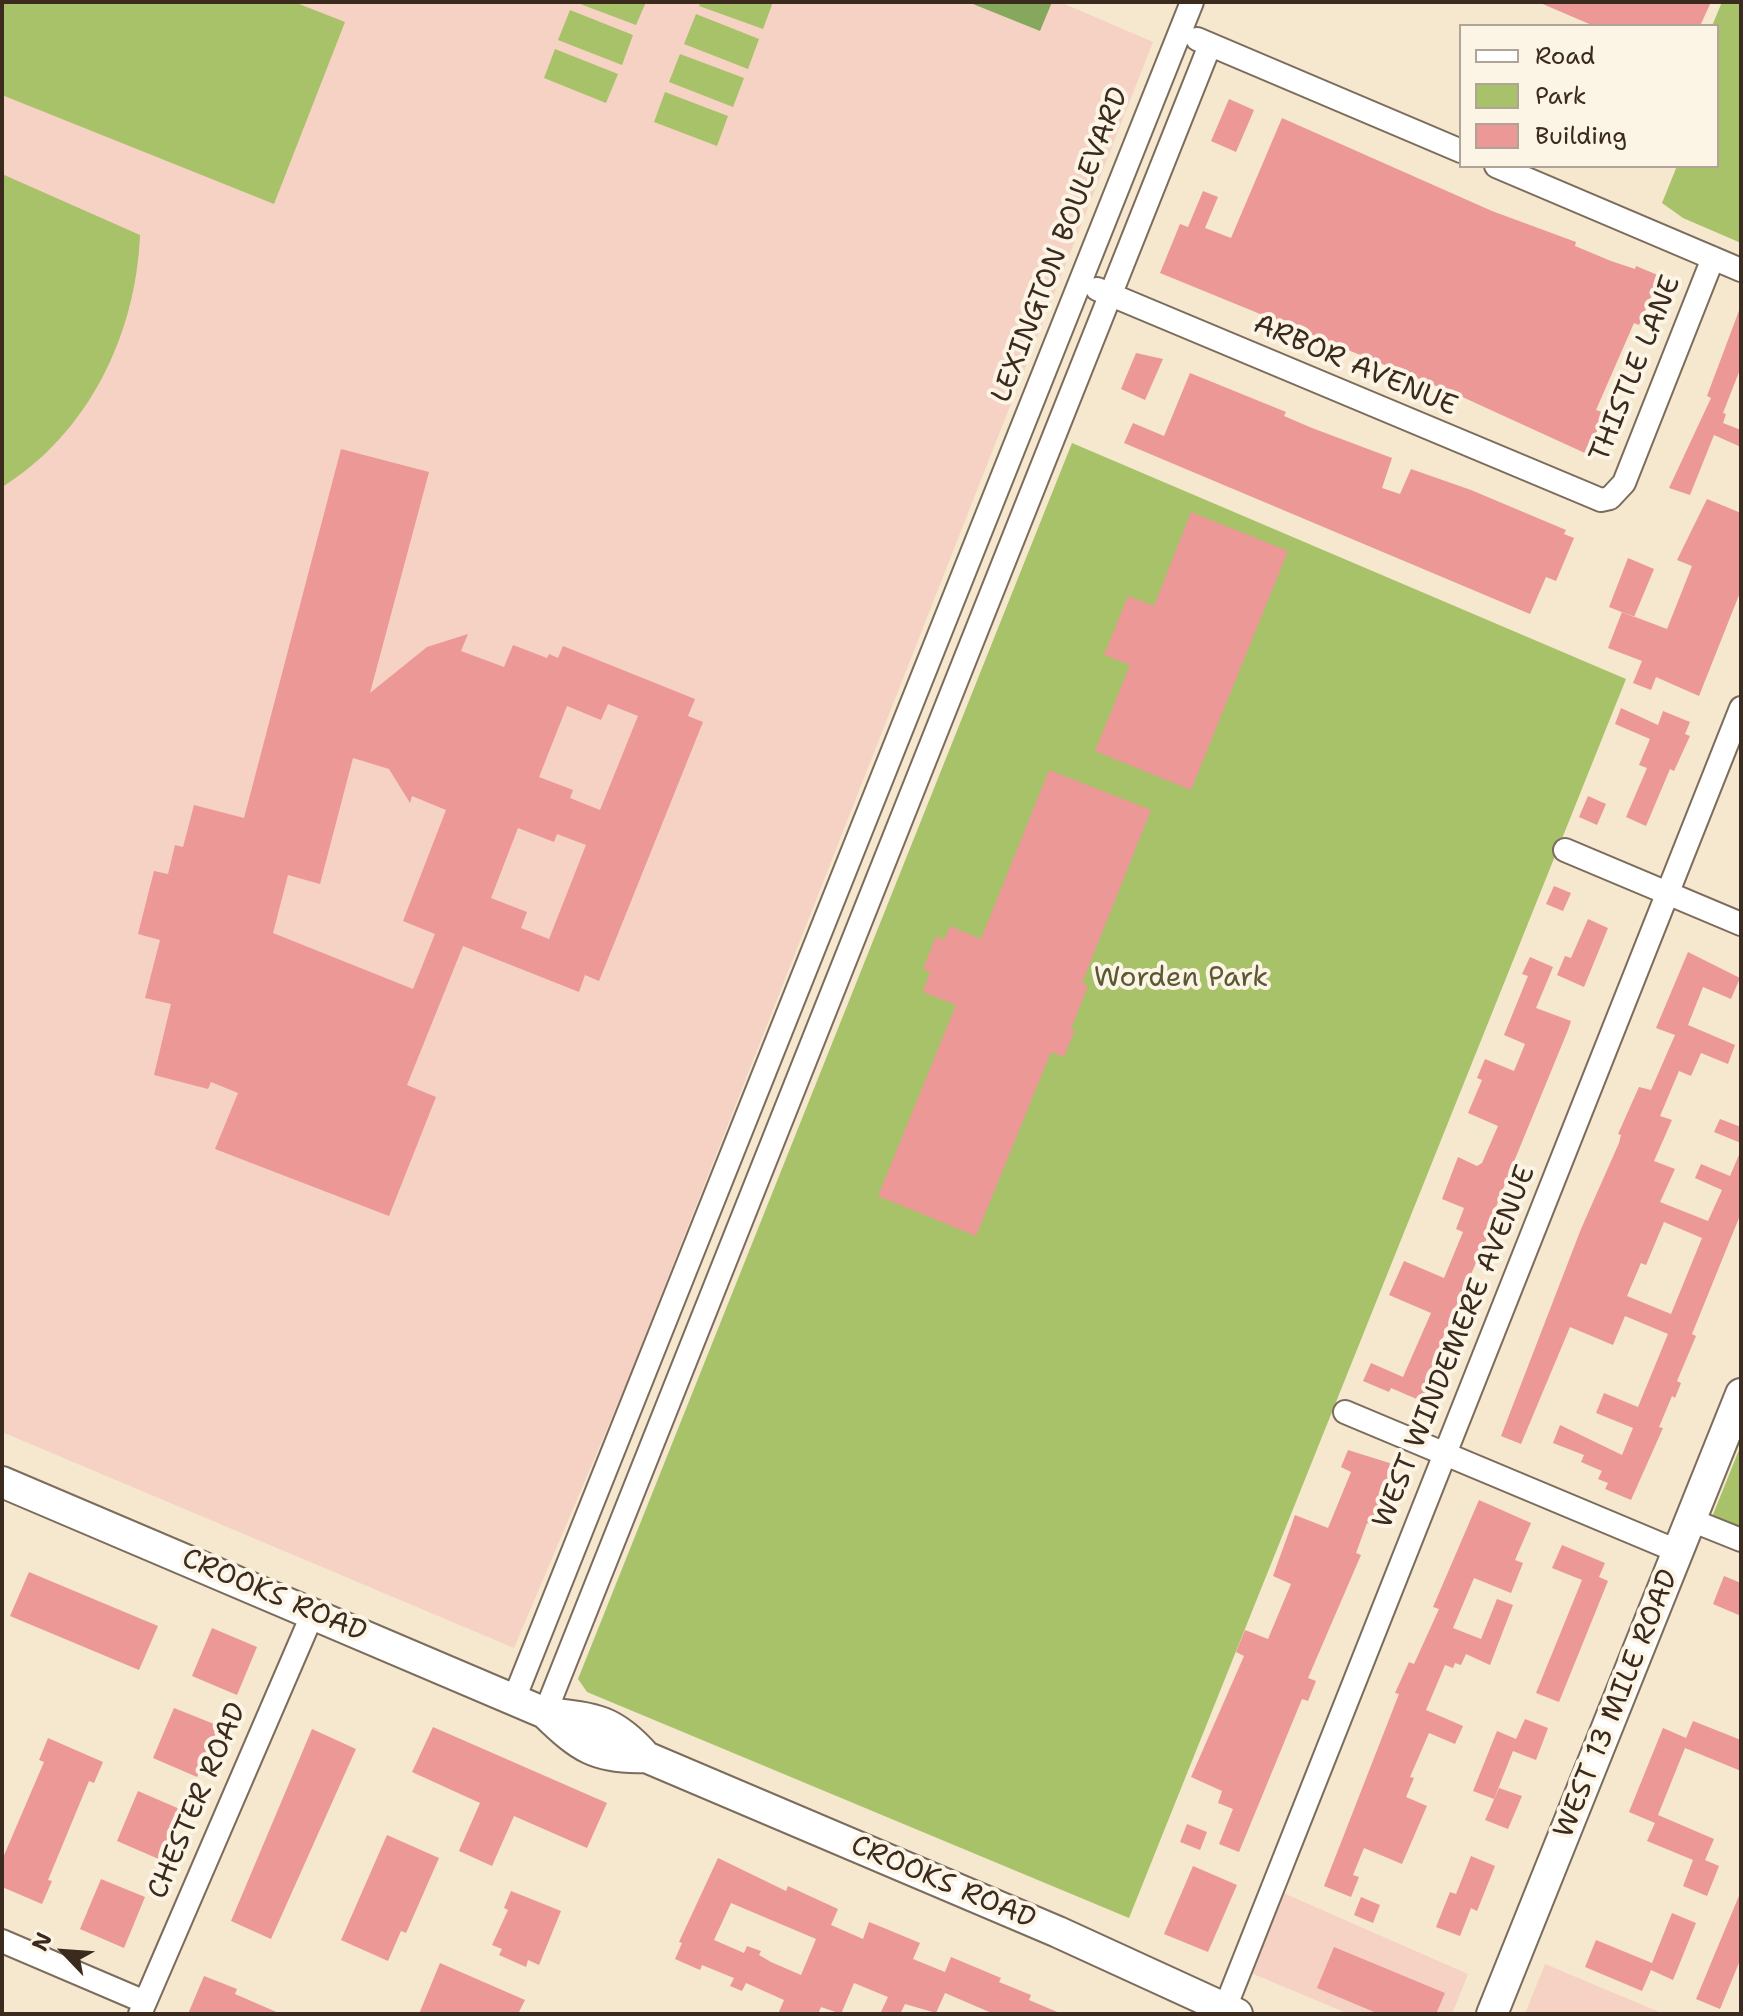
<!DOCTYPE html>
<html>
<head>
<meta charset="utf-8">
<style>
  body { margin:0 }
  #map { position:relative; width:1743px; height:2016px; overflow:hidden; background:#f6e7cf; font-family:"Shantell Sans",sans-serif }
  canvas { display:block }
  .frame { position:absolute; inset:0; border:4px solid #3b2a1e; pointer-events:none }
  .legend { position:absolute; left:1459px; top:24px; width:260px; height:144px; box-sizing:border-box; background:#fcf5e5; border:2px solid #afa495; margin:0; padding:10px 14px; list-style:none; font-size:24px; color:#3b2a1e }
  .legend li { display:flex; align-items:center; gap:16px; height:40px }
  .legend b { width:40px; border:2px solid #afa495 }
  .north { position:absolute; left:24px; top:1912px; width:80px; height:80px; -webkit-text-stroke:6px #fcf5e5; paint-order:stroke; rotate:295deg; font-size:22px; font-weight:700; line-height:32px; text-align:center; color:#3b2a1e }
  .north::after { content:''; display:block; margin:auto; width:28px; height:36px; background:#3b2a1e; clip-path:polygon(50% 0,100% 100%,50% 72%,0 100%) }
</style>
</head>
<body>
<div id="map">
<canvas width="1743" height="2016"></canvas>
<div class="frame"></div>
<ul class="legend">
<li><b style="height:10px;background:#fff"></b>Road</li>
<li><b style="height:22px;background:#a7c268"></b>Park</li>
<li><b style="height:22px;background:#eb9897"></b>Building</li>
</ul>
<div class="north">N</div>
</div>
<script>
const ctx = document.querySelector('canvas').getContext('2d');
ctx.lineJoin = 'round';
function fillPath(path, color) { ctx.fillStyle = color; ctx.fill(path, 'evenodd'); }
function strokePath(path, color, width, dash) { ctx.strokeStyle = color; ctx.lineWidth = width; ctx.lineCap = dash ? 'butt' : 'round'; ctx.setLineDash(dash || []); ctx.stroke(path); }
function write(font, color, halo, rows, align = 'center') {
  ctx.font = font + ' "Shantell Sans",sans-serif'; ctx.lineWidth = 8; ctx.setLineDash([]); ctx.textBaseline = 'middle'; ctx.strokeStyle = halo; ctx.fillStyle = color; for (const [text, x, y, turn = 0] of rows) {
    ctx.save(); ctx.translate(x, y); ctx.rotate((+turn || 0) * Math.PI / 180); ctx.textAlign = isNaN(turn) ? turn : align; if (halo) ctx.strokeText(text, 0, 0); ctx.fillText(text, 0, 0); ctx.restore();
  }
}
const built = new Path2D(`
  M2,2h1058l93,40 -527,1342 -112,264 -512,-216z
  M1281,1892l187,82 -16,40h-103l-98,-41z
  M1545,1964l119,50h-139z`);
const green = new Path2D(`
  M2,2h292l51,20 -71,182 -272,-109z
  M575,2h71l-10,23z
  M701,2h72l-10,27 -64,-23z
  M1722,2h19v241l-58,-25 -21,-15 15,-37h40v-140h-5z
  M570,10l63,25 -11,30 -64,-25z
  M696,14l63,25 -11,30 -64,-25z
  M555,49l63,25 -12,29 -62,-25z
  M680,54l64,24 -11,29 -64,-25z
  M665,92l63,24 -11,30 -63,-24z
  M2,174l138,61c-4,100 -52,199 -138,252z
  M1072,443l554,236 -497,1239 -542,-226 -9,-13z
  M1741,1445v83l-29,-11z`);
const forest = new Path2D(`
  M968,2h84l-12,29z`);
const building = new Path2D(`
  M1538,2h173l-11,24h-106z
  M1229,99l25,11 -18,42 -25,-11z
  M1282,118l210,93 84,31 -1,4 36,15 24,8 1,-3 24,10 -21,49 -5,-2 -38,87 9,3 -18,41 -129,-59 -298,-122 20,-49 8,3 15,-36 15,6 -13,31 26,10z
  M1740,308l1,59 -18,46 3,1 -3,9 18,7v17l-27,-12 -24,60 -21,-7 42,-90 -4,-2z
  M1136,353l27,6 -18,41 -24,-11z
  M1190,373l96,39 -2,4 28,12 80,30 -10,30 18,6 11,-25 60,21 95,40 -2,4 10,4 -18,43 -10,-4 -16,37 -406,-171 9,-20 31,13z
  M341,449l88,23 -59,221 57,-46 41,-13 -7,17 43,16 9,-22 34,13 2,-4 9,4 5,-12 132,53 -7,17 15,6 -104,259 -14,-6 -6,17 -116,-46 -56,139 29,12 -47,119 -174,-67 23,-56 -27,-11 -3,7 -54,-14 17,-71 -26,-6 15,-58 -22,-6 16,-63 14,3 7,-29 8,2 11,-42 50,13zM608,704l30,12 -38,94 -30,-12 3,-8 -34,-13 28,-71 34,14zM353,758l36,11 21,34 2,-7 34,14 -43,111 32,13 -22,55 -140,-56 15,-58 32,9zM518,828l36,14 3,-8 29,11 -37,94 -28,-11 6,-16 -36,-14z
  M1707,499l34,14v77l-42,106 -43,-19 -5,13 -18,-7 9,-22 -34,-13 14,-36 45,17 25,-63 -15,-6z
  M1191,512l97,39 -97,239 -96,-39 35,-86 -26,-10 24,-59 26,10z
  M1628,558l26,11 -20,48 -25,-10z
  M1621,708l37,17 5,-14 27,11 -5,12 5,2 -16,35 -4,-2 -24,57 -20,-9 21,-49 -8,-3 11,-26 -35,-15z
  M1049,770l102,40 -69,173 6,3 -17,43 4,1 -11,27 -13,-5 -75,184 -98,-40 78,-191 -33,-13 7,-20 -7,-3 13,-33 8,4 6,-14 31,13z
  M1588,796l18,8 -9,21 -18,-8z
  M1554,886l17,7 -8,18 -17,-7z
  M1588,919l20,9 -24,59 -27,-12 8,-19 6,2z
  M1688,952l52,26 -9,21 -28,-12 -15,38 47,20 -7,19 -27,-11 -10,23 -12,-5 -19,45 12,4 -18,41 21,8 -15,33 48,19 14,-31 -27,-12 6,-14 29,12 11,-26v63l-49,121 4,2 -19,45 4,2 -6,15 -3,-2 -13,31 4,1 -32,72 -26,-11 3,-6 -10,-4 4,-8 -21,-9 3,-7 -31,-12 7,-18 62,30 11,-27 -37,-15 8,-20 34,14 30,-73 -43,-18 -12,29 -43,-18 -49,117 -20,-8 80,-207 38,-86 2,-8 -3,-1 21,-47 12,3 24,-55 -19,-7zM1664,1222l38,16 -31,76 -44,-18 14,-33 5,2z
  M1530,957l23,10 -17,41 35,13 -3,9 -62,151 -18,47 3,1 -47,106 -15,41 5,2 -7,17 -5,-2 -3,7 -28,-12 -2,4 -26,-11 8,-18 32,14 28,-64 -42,-18 15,-34 40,17 19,-46 -7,-3 8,-21 -22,-9 16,-42 19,9 5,-3 16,-37 -30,-13 14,-33 -5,-2 8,-19 29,12 11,-27 -21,-9 24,-59 -6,-2z
  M1720,1119l21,8v16l-27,-11z
  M1348,1450l51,16 -28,59 -4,-2 -11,30 5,2 -53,123 8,3 -8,20 -6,-2 -63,153 -20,-8 14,-35 -15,-6 4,-12 -31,-14 53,-121 -8,-4 9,-22 23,9 23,-55 -18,-8 22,-61 33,13 23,-56 -10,-5z
  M1479,1500l52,23 -16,37 8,3 -12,30 -37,-15 -21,50 28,11 16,-40 16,6 -23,60 -24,-11 -5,11 -6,-2 -2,5 -8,-3 -19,45 37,16 -8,18 -26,-11 -19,44 4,1 -8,19 21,9 -25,58 -38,-16 -11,27 6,2 -8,20 -27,-11 75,-192 -4,-1 14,-31 5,2 25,-55 -6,-2z
  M1562,1545l43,18 -6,14 9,4 -49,121 -23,-9 46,-113 -30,-12z
  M29,1572l129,54 -19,44 -129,-54z
  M1724,1576l17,7v33l-28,-12z
  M212,1628l45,19 -20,48 -45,-19z
  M174,1708l45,18 -22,51 -44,-19z
  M1525,1719l23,9 -12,32 -23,-9 -19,48 -21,-8 24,-60 19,8z
  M1693,1721l48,19v31l-56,-23 -27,67 56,24 -9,21 14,6 -12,30 -24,-10 10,-26 -46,-19 8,-18 -26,-11 34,-84 23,10z
  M433,1727l174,76 -20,45 -73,-32 -22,50 -33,-15 21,-48 -68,-31z
  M312,1729l44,20 -85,190 -40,-18z
  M48,1738l55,24 -9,21 -5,-2 -41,99 4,1 -10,23 -40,-17v-27l42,-98 -5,-2z
  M1499,1788l23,8 -14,33 -23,-9z
  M138,1791l44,19 -21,50 -44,-19z
  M1187,1824l20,8 -7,18 -20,-8z
  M387,1835l52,23 -33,75 -5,-2 -13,30 -47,-21z
  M1471,1856l24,10 -18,45 -6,-3 -11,28 -24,-9 14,-35 6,2z
  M718,1858l68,33 2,-5 50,23 -7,16 32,14 6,-17 15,6 36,15 -7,16 32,13 6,-15 50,21 -2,4 32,13 -2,5 33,14h-68l-49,-21 -9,20 -31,-9 -5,10h-20l8,-17 -34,-14 -13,31 -20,-7 -3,7h-40l6,-14 -38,-17 -4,8 -12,-5 4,-8 -32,-13 -2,5 -25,-11 7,-16 -3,-1zM731,1903l85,36 -15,36 -30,-13 -12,-7 2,-4 -14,-5 -3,7 -30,-13z
  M1193,1866l44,19 -29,67 -44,-18z
  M101,1879l44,18 -21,51 -44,-19z
  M511,1891l50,20 -22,54 -11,-5 -2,7 -27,-12 3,-6 -10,-4 16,-35 -4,-2z
  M1741,1891v67l-21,51 -24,-10z
  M1361,1897l19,8 -7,18 -19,-8z
  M1672,1913l24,10 -23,57 -22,-10 -9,21 -57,-24 11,-27 56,23z
  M1334,1947l111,46 -9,21h-57l-62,-26z
  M440,1963l85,37 -7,14h-99z
  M204,1976l33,13 -2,5 46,20h-93z`);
const street = new Path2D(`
  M1197,39l264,112
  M1496,166l245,104
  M1097,289l504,211 9,-2 14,-15 89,-225
  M1565,850l176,74
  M1345,1412l332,139
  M1691,1520l50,20
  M514,1699l678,-1697
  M545,1713l665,-1668
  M2,1941l143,61
  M1225,2008l516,-1300
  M140,2014l173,-401`);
const secondary = new Path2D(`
  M2,1482l543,231c49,5 68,6 101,44l412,175 179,82
  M545,1713c35,34 51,46 101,44
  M1492,2014l249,-620`);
const streetNames = [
  ["LEXINGTON BOULEVARD",1061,245,-69],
  ["ARBOR AVENUE",1355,366,23],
  ["THISTLE LANE",1636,369,-68],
  ["WEST WINDEMERE AVENUE",1455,1347,-68],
  ["CROOKS ROAD",274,1596,23],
  ["WEST 13 MILE ROAD",1617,1704,-68],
  ["CHESTER ROAD",198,1801,-67],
  ["CROOKS ROAD",943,1883,23]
];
const parkNames = [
  ["Worden Park",1181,979]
];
fillPath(built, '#f6d2c4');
fillPath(green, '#a7c268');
fillPath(forest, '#85a85c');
fillPath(building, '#eb9897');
strokePath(street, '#7c6c5c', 26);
strokePath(secondary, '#7c6c5c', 34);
strokePath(street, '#fff', 22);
strokePath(secondary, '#fff', 30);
write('28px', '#3b2a1e', '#fcf5e5', streetNames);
write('28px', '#5b5834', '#fcf5e5', parkNames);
</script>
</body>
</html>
